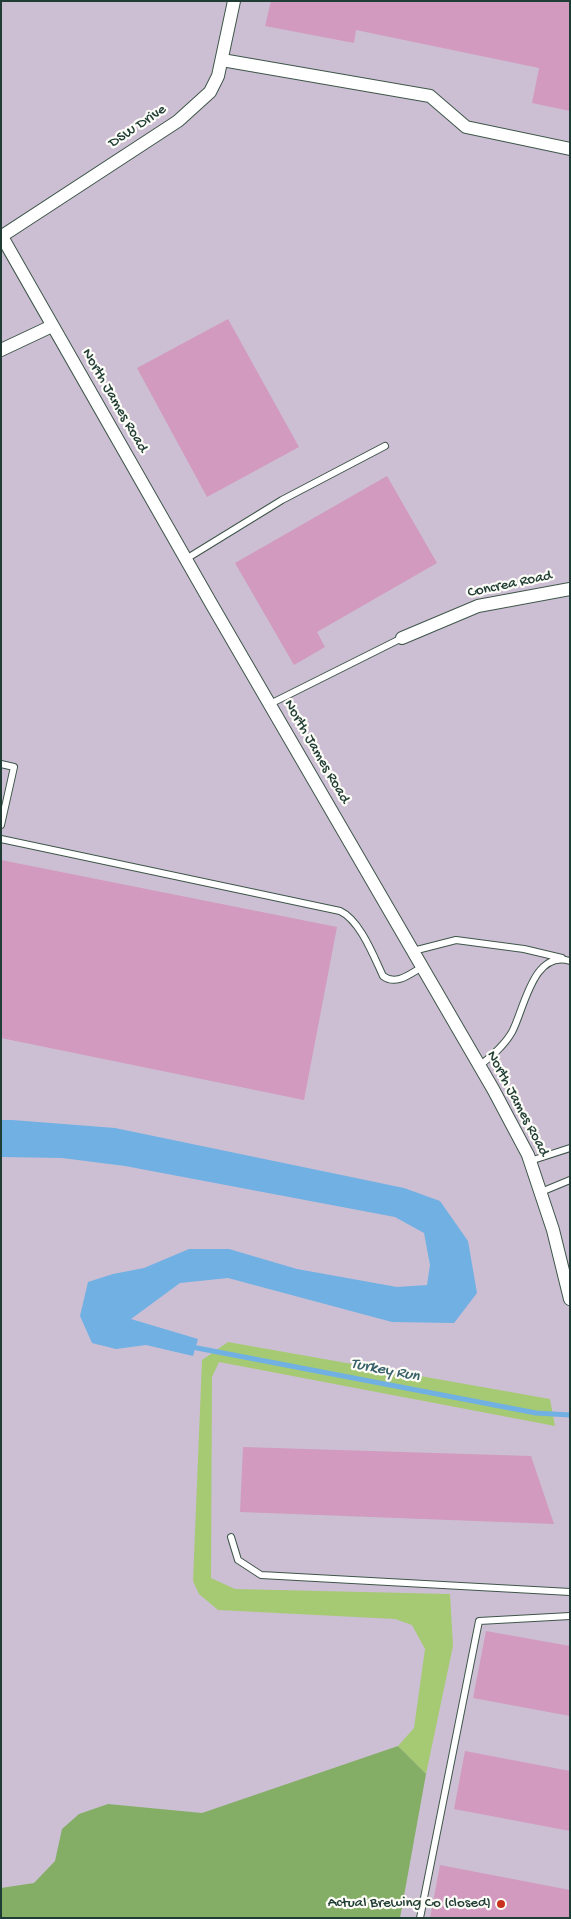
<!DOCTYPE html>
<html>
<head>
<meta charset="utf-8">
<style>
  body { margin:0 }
  #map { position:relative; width:571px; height:1919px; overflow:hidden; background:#f2e4c9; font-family:"Gochi Hand",sans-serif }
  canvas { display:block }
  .frame { position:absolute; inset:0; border:2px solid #1f3d34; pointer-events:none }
</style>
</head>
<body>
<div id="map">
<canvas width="571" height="1919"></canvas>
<div class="frame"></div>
</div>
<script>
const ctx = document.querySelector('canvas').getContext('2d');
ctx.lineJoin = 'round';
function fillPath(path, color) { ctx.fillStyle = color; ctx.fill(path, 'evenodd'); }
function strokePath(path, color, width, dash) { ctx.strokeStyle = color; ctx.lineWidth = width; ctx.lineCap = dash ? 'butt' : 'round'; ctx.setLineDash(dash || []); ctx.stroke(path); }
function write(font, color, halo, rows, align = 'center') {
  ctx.font = font + ' "Gochi Hand",sans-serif'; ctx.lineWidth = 4.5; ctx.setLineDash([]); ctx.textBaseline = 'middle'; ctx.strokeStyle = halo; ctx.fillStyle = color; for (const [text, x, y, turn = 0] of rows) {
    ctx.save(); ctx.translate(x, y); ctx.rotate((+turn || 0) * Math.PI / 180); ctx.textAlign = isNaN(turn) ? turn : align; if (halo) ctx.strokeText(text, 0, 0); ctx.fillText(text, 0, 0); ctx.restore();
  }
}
const industrial = new Path2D(`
  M1,1h569v1917h-569z`);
const green = new Path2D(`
  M228,1342l322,57 5,27 -336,-64 -7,15 -1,201 24,11 215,5 3,52 -27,128 -28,-28 16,-18 11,-79 -13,-24 -17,-6 -177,-9 -19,-16 -6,-13 9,-221z`);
const forest = new Path2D(`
  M398,1746l28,28 -26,144h-399v-30l33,-5 21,-22 7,-32 17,-15 29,-10 94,9z`);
const water = new Path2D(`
  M1,1120h11l103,8 289,60 36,13 28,40 9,52 -23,30 -62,-1 -164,-44 -48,5 -49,36 67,20 -5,17 -47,-11 -30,4 -24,-6 -12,-27 8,-34 25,-8 31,-6 45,-19h40l68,20 100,18 30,-2 3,-20 -6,-32 -29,-16 -270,-51 -63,-8 -61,-1z`);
const stream = new Path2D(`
  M197,1348l339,65 34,2`);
const building = new Path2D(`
  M271,1h299v110l-38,-8 7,-35 -183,-38 -2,13 -89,-17z
  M228,319l71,128 -92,50 -70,-129z
  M387,476l50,87 -120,69 8,15 -31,18 -59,-102z
  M1,860l336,67 -33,173 -303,-62z
  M243,1447l288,9 23,68 -314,-12z
  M486,1631l84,15v70l-97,-18z
  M465,1751l105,20v60l-116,-22z
  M440,1865l130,25v28h-140z`);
const service = new Path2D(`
  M186,559l96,-59 103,-54
  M270,704l132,-66
  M1,764l13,3 -13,58
  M1,839l339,72c20,9 34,46 43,65 13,10 27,-2 39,-9
  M413,951l43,-11 68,9 38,9
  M479,1066c13,-10 25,-20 33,-34 12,-22 21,-83 58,-71
  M530,1161l40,-13
  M541,1192l29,-12
  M231,1537l7,23 23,15 309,17
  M420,1918l59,-297 91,-5`);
const minor = new Path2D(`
  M222,60l208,36 36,31 104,22
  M1,235l211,370 281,484 35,66 25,75 17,69
  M2,236l176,-115 32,-29 8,-16 16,-75
  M1,350l51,-24
  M402,638l76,-32 92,-17`);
const markers = [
  [501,1904,5,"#c8321e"]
];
const streetNames = [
  ["DSW Drive",138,127,-34],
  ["North James Road",114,401,60],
  ["Concrea Road",510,585,-12],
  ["North James Road",316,752,60],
  ["North James Road",517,1104,62]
];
const poiNames = [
  ["Actual Brewing Co (closed)",491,1904]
];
const waterNames = [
  ["Turkey Run",385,1371,11]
];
fillPath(industrial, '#ccbfd4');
fillPath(green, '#a6ca73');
fillPath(forest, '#84ae65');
fillPath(water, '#70b0e3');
strokePath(stream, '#70b0e3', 5);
fillPath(building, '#d29abf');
strokePath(service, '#3f564a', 8);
strokePath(minor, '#3f564a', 14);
strokePath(service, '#fff', 6);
strokePath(minor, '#fff', 12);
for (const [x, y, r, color] of markers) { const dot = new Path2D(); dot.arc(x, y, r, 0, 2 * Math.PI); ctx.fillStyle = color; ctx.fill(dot); strokePath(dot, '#fdfcf7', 2); }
write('15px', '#1f3d34', '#fdfcf7', streetNames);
write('15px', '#1f3d34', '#fdfcf7', poiNames, 'right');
write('italic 16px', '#376069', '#fdfcf7', waterNames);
</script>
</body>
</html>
